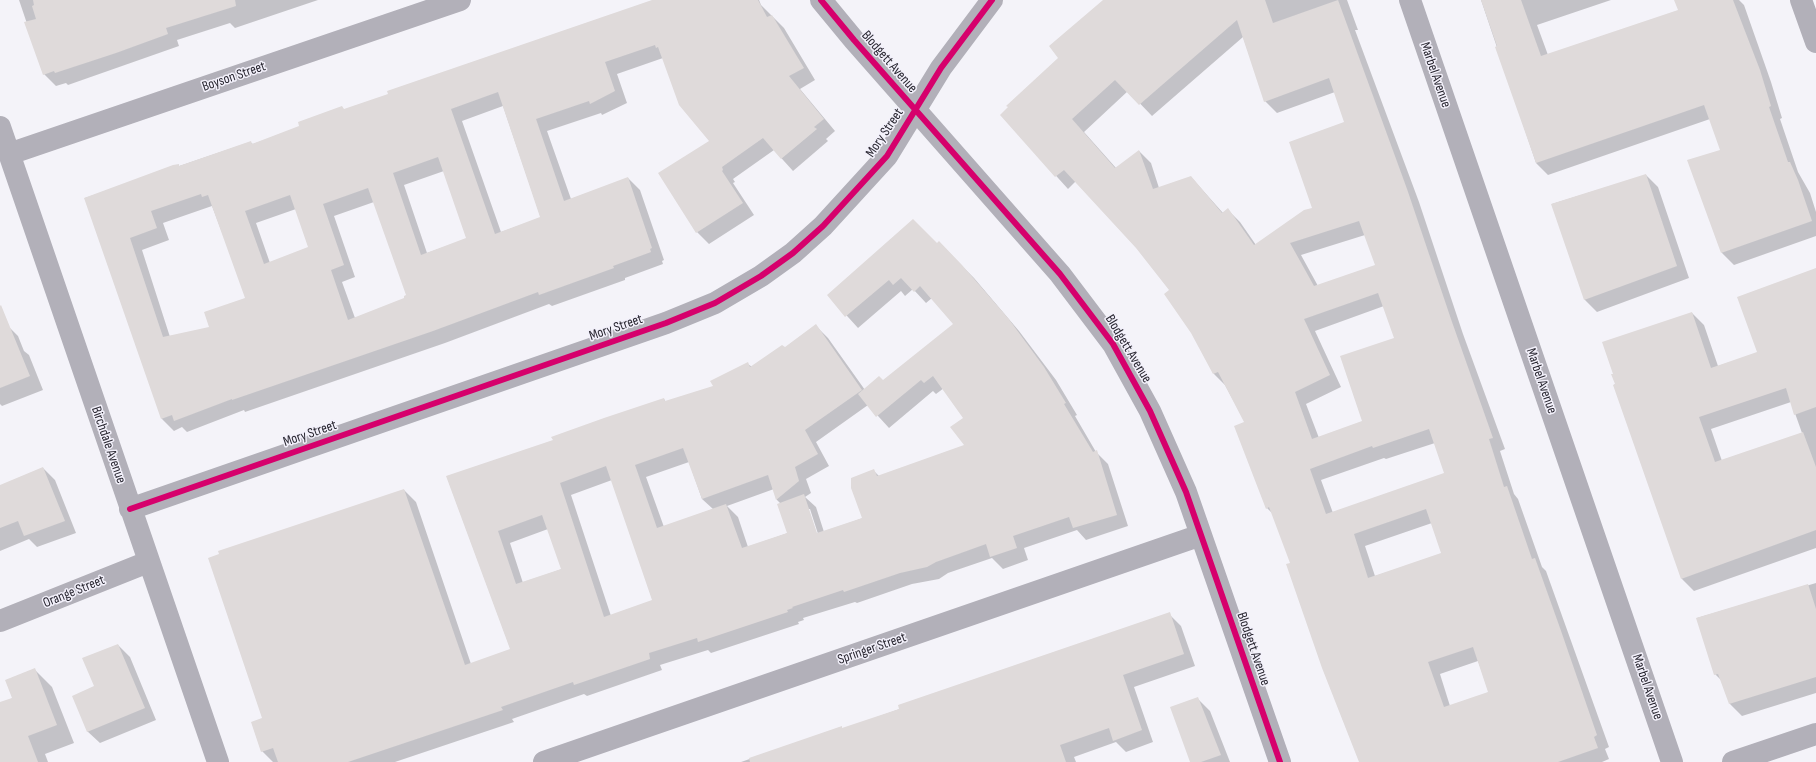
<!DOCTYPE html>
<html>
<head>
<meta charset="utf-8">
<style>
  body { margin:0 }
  canvas { display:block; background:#f4f3f9 }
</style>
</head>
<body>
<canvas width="1816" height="762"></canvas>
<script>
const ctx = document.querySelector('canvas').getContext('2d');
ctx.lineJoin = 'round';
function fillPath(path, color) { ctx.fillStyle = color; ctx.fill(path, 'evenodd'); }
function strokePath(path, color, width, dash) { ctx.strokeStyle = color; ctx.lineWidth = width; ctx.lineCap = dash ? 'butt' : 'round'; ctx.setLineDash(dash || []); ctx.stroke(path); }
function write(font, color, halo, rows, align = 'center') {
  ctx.font = font + ' "Sofia Sans Condensed",sans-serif'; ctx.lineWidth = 3; ctx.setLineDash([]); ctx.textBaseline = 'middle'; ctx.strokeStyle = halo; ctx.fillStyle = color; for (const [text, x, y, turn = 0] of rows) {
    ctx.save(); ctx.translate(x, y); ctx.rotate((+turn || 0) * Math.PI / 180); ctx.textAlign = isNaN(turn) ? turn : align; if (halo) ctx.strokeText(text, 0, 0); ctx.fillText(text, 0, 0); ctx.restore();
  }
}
const shadow = new Path2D(`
  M19,0h299l-83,28 -5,-5 -53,17 2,6 -111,39 -2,-2 -10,3 -12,-12z
  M655,0h104l2,5 23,23 31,52 -15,9 35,42 -9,8 2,2 -35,30 -19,-21 -41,29 2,3 -2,1 21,32 -45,29 -12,-12 13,-91 -47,-83 -46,16 10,29 -25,12 -1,-2 -54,18 24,68 57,-21 12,12 24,70 -2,1 1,3 -38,14v2l-73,26 -3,-2 -104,39 -200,69 -1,-2 -57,22 -5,-5 -8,4 -12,-12 -77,-221 165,-56 3,2zM503,106l38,112 -40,14 -39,-111zM444,171l23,68 -40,14 -23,-68zM374,202l33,94 -1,3 -51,19 -13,-36 13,-5 -21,-61zM212,206l35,92 -36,30 -41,9 -28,-87 27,-10 -6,-17zM296,209l13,39 -39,15 -14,-40z
  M1105,0h242l11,30h-3l64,172 44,132 42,115 -5,2 14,43 4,5 24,68 4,4 63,176 -4,2 4,10 -7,3h-242l-14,-38 -3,-4 -38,-104 -14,-53 -18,-49 -6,-6 -22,-86 -20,-37 -11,-11 -43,-83 -34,-43 -61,-67 -8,8 -67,-74 59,-57zM1243,37l22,64 12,12 58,-21 10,31 -32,85 -57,37 -16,-23 -12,-12 -5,3 -32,-36 -32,11 -8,-25 -12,-12 -23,17 -32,-36 44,-41 24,25zM1365,235l11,31 -58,20 -17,-31zM1384,306l11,32 -31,84 -45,16 -13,-34 35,-17 -26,-56zM1435,443l11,31 -113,39 -12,-33 63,-22 2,1zM1432,523l11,31 -68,22 -10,-30zM1478,661l12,31 -40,14 -10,-32z
  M1481,0h130l-74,25 11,30 162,-55h29l5,5 27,77 11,36 -2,1 18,53 12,21 6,19v24l-82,29 -12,-12 -1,-103 -11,-31 -162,56 -12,-12z
  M1646,175l12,12 31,91 -92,34 -12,-12 -33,-96z
  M937,244l13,10 24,24 45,53 37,49 21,35 -2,1 21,36 12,12 20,62 -42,14 -9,-10 -53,18 4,12 -25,9 -11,-11 -44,15 -9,6 -27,5 -55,19 -2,-1 -52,16 1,2 -6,2 1,2 -88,29 -3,-3 -48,15 2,5 -75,26 -3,-2 -72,25 2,3 -119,40h-122l-11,-11 2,-32 140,-229 12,12 55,162 40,-14 -64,-173 107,-36 110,-42 2,3 48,-15 34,-23 4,3 33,-19 31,-22 12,12 37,52 18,-9 72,-57 -23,-26 -6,5 -13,-14 -8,7 -4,-5 -43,37 -30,-33zM944,388l21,30v28l-86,30 -5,-5 -11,47 -39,14 -8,-25 -11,-10 6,-4 -5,-14 23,-13 -13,-24 52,-37 21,23 44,-37 3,3zM689,462l13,37 11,10 -49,18 -18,-50zM612,480l41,121 -42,15 -40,-121zM774,489l3,11 4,4 7,29 -40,14 -10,-30 -11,-11zM808,509h2l9,28 -2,1zM548,529l14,40 -39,14 -13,-40z
  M1816,269v279l-122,43 -12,-12 -68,-194 78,-72 12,12 14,41 40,-13zM1791,402l11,31 -80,28 -11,-32z
  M0,314l4,8 14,14 6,15 5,4 14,35 -41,16 -2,-2z
  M43,468l12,12 21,53 -39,14 -8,-8 -29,12v-65z
  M1816,583v110l-74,23 -12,-12 -9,-24 -6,-6 -18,-56z
  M1169,614l12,12 14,40 -61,21 19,55 -27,10 -10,-10 -42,15 2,5h-335l100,-35 2,2z
  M118,645l12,12 26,63 -56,23 -13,-12 8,-44z
  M34,669l18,18 22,56 -29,11 3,8h-48v-58l13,-6z
  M1198,699l12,12 20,51h-39z`);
const building = new Path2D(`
  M33,0h202l1,6 -70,22 2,6 -52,19 -61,20 -1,-2 -11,4 -19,-53 12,-3 -4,-13 2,-1z
  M652,0h106l9,17 5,-2 32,53 -15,8 35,43 -10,8 3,2 -36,30 -18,-21 -41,29 1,3 -1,1 21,32 -47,30 -38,-60 51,-32 -30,-36 -21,-58 -2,1 -1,-3 -50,17 10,29 -25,13 -1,-3 -53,18 28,82 64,-24 24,71 -2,1 1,3 -38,14 1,2 -75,27 -1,-3 -105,39 -201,69v-1l-58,22 -2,-6 -11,4 -77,-221 89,-33 6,-1v2l72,-25 1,3 47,-18 -1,-4 44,-16 2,3 44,-15 -1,-3zM498,92l42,125 -45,17 -44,-125zM438,157l28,81 -45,17 -28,-82zM368,188l38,107 -2,1v2l-56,22 -17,-50 13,-5 -21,-61zM201,194l1,3 6,-2 37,103 -41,14 5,15 -46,10 -33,-99 27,-10 -6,-17zM290,195l18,52 -44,17 -19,-53z
  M1103,0h162l8,23 65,-23 69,189 45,133 41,116 -4,1 15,48 3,-1 25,73 3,-1 25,70 37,107 -3,2 4,11 -40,14h-199l-37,-94 -36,-104 4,-1 -21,-56 -3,2 -32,-83 10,-4 -26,-50 -5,2 -22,-41 -27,-39 5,-4 -33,-42 -72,-78 -9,7 -55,-62 8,-8 -2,-1 52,-48 -9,-12zM1237,20l27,82 65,-24 15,44 -55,20 23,66 -8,2 -50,35 -26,-37 -6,5 -31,-37 -38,13 -14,-39 -24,18 -43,-49 43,-39 24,25zM1359,221l16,44 -61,21 -24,-43zM1378,293l16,45 -54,18 22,65 -50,18 -17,-47 35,-17 -26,-56zM1429,429l15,44 -118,41 -16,-45 62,-23 1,2zM1426,509l15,44 -73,25 -14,-44zM1473,647l15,45 -44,15 -16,-45z
  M1481,0h40l20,56 137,-46 -4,-10h59l27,70 11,36 -2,1 19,55h2l8,18 14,41 -91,32 -34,-93 33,-10 -16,-45 -168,58 -41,-116 2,-1z
  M1646,174l31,92 -93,34 -33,-96z
  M913,219l24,24 2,-2 23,24 46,53 36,49 22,36 -2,1 29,48 4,-2 20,65 -44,13 -4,-11 -56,19 4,12 -27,9 -4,-13 -50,18 -9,5 -27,6 -56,19 -1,-2 -51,17 1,1 -6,2 1,2 -90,30 -1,-4 -48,15 1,6 -76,26 -1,-3 -72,25 2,3 -155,52h-70l-5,-14 -12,4 -10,-30 11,-4 -54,-160 11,-4 -1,-3 186,-62 61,176 45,-16 -64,-173 107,-36 -2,-3 53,-19 60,-20 1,3 48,-15 -3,-5 38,-19 2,5 32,-22 3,2 31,-23 46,66 -57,40 13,24 -23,13 4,14 -23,19 -8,-25 -66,24 -19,-51 -48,17 22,63 69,-24 16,44 45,-15 -10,-29 27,-10 13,39 45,-15 -11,-30v-10l23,-9 3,7 87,-31 -14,-18 13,-9 -30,-42 -9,7 -3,-3 -45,37 -18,-23 21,-18 4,4 70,-56 -33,-38 -6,6 -13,-14 -8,7 -4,-5 -44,37 -18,-22zM606,466l46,134 -48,17 -44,-134zM542,515l19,54 -45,15 -18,-53z
  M1816,268v139l-22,8 -8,-27 -87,29 16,45 88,-30 13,35v63l-135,49 -68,-194 2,-1 -4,-10h2l-11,-32 90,-30 19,56 46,-16 -20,-55z
  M1,305l29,71 -30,12v-82z
  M43,467l22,54 -41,15 -6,-15 -18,7v-43z
  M1808,584l8,25v68l-87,27 -11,-30 -4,1 -18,-57z
  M1170,612l14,42 -61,21 19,55 -29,11 -4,-13 -49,17 6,17h-316l-1,-4 93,-32v2l57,-19 -1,-4z
  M118,644l27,64 -58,24 -15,-36 22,-10 -12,-28z
  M35,668l22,57 -29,11 10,26h-38v-60l12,-4 -7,-18z
  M1198,697l23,58 -20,7h-11l-20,-55z`);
const minor = new Path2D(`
  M821,0l33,40 206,234 53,70 37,67 36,81 94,270
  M1410,0l262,762
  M1801,0l15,42
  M0,127l218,635
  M9,154l451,-154
  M130,509l536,-186 49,-20 46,-27 32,-23 30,-27 64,-70 54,-88 51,-68
  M0,621l148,-59
  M544,762l657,-227
  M1733,762l83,-28`);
const cycleway = new Path2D(`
  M821,0l33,40 206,234 53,70 37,67 36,81 94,270
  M130,509l536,-186 49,-20 46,-27 32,-23 30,-27 64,-70 54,-88 51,-68`);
const streetNames = [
  ["Blodgett Avenue",889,62,49],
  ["Marbel Avenue",1435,75,71],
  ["Boyson Street",234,77,-19],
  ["Mory Street",885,133,-56],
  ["Mory Street",616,328,-19],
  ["Blodgett Avenue",1128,349,59],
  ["Marbel Avenue",1541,381,71],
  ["Mory Street",310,434,-19],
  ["Birchdale Avenue",108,445,71],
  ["Orange Street",74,592,-22],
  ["Springer Street",872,649,-19],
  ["Blodgett Avenue",1253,649,71],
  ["Marbel Avenue",1647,687,71]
];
fillPath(shadow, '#0003');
fillPath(building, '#dfdada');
strokePath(minor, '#b2b0b9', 22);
strokePath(cycleway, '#d6006c', 6);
write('14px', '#282630', '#f3f1fb', streetNames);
</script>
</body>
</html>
